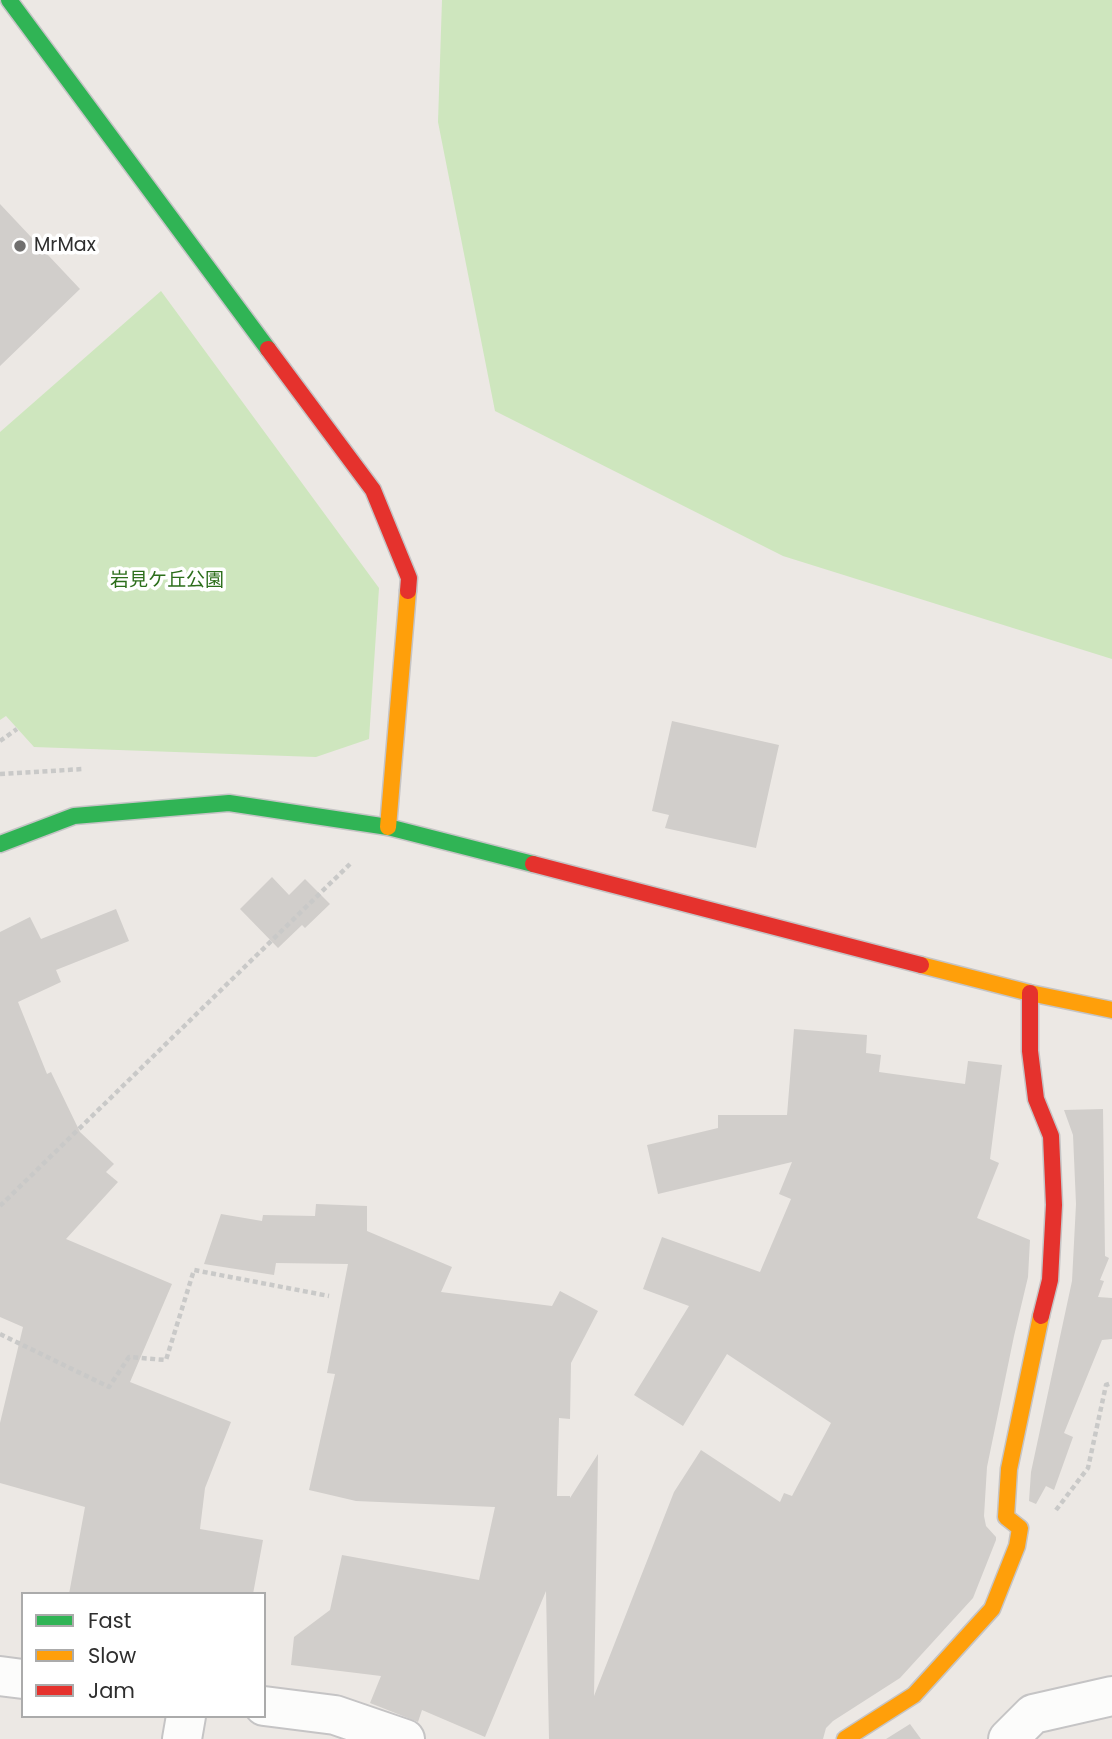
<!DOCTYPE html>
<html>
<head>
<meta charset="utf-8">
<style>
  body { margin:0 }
  #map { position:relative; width:1112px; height:1739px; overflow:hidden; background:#ece8e4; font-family:Poppins,sans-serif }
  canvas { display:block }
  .legend { position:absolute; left:21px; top:1592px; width:245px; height:126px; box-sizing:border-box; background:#fff; border:2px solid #ababab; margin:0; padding:9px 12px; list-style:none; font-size:21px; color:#2e2e2e }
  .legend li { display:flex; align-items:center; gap:14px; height:35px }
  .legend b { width:35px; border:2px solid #ababab }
</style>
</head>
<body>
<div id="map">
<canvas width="1112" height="1739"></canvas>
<ul class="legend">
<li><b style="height:9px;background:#30b455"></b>Fast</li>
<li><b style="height:9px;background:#ff9f0a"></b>Slow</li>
<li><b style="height:9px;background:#e5322d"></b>Jam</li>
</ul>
</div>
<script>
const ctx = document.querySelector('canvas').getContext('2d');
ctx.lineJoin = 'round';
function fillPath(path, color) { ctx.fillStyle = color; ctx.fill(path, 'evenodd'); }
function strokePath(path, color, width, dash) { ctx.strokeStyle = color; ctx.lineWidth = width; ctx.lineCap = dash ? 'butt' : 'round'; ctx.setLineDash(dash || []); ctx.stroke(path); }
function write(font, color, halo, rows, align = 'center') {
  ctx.font = font + ' Poppins,"Noto Sans JP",sans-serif'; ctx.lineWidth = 7; ctx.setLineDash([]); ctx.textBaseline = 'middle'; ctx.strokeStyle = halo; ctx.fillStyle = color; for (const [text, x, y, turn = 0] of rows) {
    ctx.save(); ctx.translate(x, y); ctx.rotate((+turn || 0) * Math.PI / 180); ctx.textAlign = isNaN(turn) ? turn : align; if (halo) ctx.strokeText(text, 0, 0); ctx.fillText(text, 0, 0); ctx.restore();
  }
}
const green = new Path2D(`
  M442,0h670v659l-329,-103 -288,-145 -57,-289z
  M161,291l218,297 -10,151 -53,18 -282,-10 -28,-31 -6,4v-288z`);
const building = new Path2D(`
  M0,204l80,85 -80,77z
  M672,721l107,24 -23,103 -91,-20 4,-13 -17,-4z
  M272,877l17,18 16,-16 25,25 -25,24 -3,-3 -24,23 -38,-39z
  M116,909l13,32 -73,29 5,12 -43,20 29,72 4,-2 29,60 34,32 -8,8 12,10 -52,57 106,45 -42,98 101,40 -26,66 -5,41 63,11 -10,54h-184l16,-87 -85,-24v-60l23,-96 -23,-10v-385l30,-15 11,22z
  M794,1029l73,6 -1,18 15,2 -2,17 86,12 3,-23 34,4 -12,94 9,4 -22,55 53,22 -2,37 -14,59 -27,131 -3,49 2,10 10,11v3l-23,58 -73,80 -67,43 -7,7 -3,11h-274l-3,-148 -61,146 -63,-27 -4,12 -48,-19 11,-27 -90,-11 3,-28 36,-27 12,-55 137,25 16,-73 -139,-6 -47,-11 26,-116 -8,-1 21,-109 -72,-1 -2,12 -70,-11 17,-50 41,7 1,-6 52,1 1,-12 51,2v25l85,36 -11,25 111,14 8,-15 38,20 -27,52 -1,56 -11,-1 -2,78h13v2l28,-44 -4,242 80,-204 27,-42 79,52 4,-9 8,3 39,-73 -104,-69 -44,72 -49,-31 55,-89 -46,-17 19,-52 98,35 31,-73 -12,-5 13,-32 -134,32 -11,-49 71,-17v-13h69z
  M1103,1109l2,147 4,2 -9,22 4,1 -6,16 14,1v41l-10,1 -38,93 9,4 -19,53 -8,-4 -10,18 -7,-3 2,-29 41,-191 4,-77 -3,-69 -9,-25z
  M910,1724l11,15h-35z`);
const path = new Path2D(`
  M0,741l17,-12
  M0,774l83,-5
  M0,1206l350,-342
  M0,1334l109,53 20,-30 37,3 28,-90 135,26
  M1056,1510l32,-42 18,-83 6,-2`);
const street = new Path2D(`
  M0,1676l23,3
  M264,1706l71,9 70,24
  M182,1739l4,-23
  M1008,1739l25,-25 79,-18`);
const fast = new Path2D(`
  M9,0l259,349
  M0,844l74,-28 155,-13 159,24 145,37`);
const slow = new Path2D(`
  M388,827l20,-236
  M921,965l109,28 82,17
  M845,1739l69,-44 78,-86 25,-63 3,-18 -14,-11 3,-48 32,-153`);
const jam = new Path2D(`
  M268,349l105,141 36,88 -1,13
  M533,864l388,101
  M1030,993v58l6,48 15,37 3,69 -4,75 -9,36`);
const markers = [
  [20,246,7,"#706f6e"]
];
const poiNames = [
  ["MrMax",34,246]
];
const parkNames = [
  ["岩見ケ丘公園",167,581]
];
fillPath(green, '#cee6be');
fillPath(building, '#d1cecb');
strokePath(street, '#c5c4c5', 42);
strokePath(fast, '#c5c4c5', 19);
strokePath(slow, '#c5c4c5', 19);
strokePath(jam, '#c5c4c5', 19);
strokePath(path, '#c9c9c8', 4.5, [5, 3.5]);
strokePath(street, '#fcfcfb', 38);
strokePath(fast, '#30b455', 16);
strokePath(slow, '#ff9f0a', 16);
strokePath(jam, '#e5322d', 16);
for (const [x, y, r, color] of markers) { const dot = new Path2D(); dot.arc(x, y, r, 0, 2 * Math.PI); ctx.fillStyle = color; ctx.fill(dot); strokePath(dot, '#fff', 2.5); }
write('19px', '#2e2e2e', '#fff', poiNames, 'left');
write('19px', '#2c6e1b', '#fff', parkNames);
</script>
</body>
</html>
